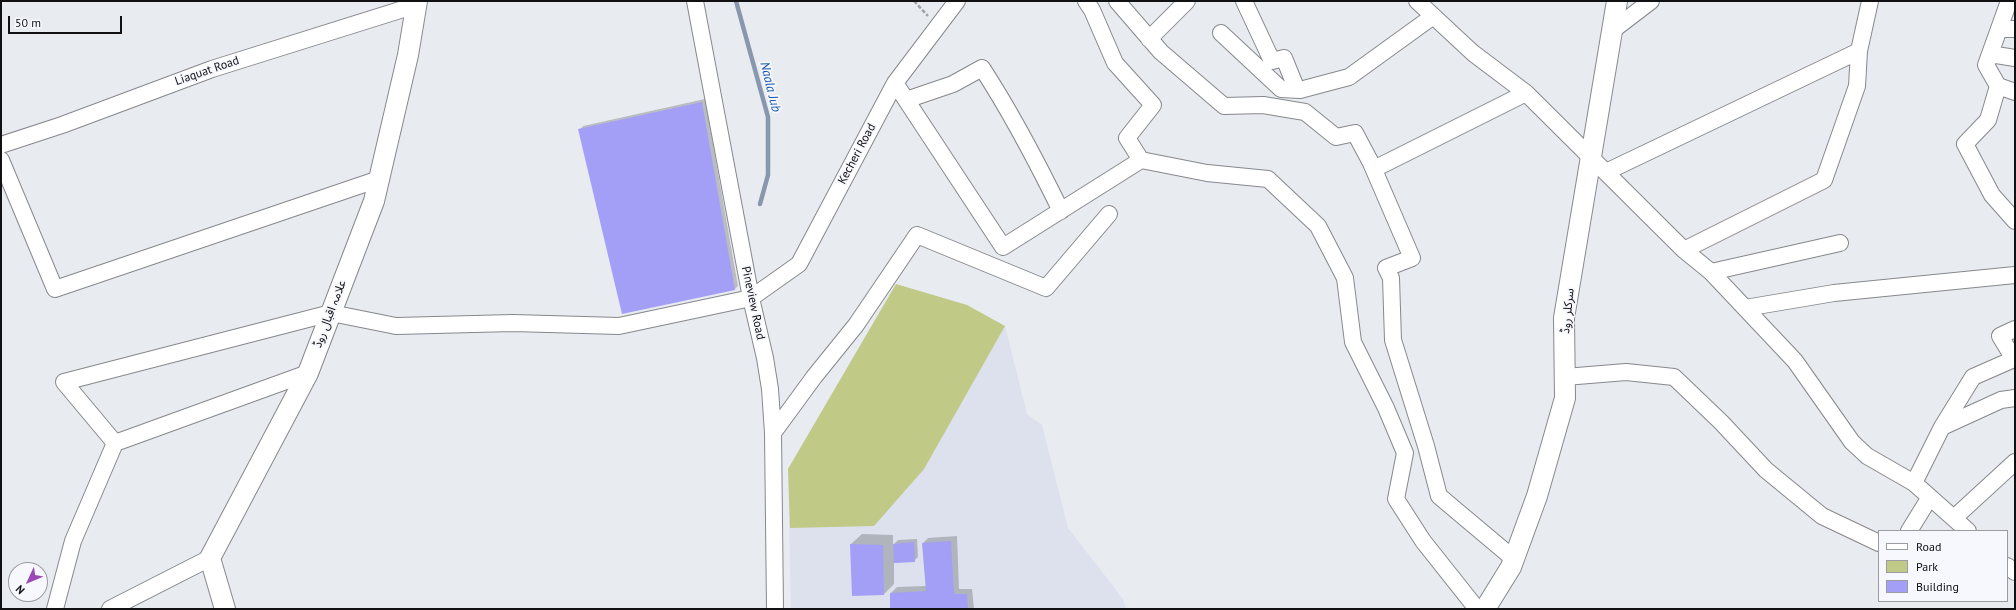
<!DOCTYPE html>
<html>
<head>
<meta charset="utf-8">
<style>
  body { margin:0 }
  #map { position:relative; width:2016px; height:610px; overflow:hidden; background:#e8ebf0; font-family:"PT Sans",sans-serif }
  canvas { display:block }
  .frame { position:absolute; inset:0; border:2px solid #111113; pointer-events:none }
  .legend { position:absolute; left:1878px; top:530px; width:130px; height:72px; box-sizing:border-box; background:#f6f8fd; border:1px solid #9a9c9f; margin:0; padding:5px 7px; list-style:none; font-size:12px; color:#111113 }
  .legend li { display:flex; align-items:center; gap:8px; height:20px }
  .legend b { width:20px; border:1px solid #9a9c9f }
  .north { position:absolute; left:8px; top:562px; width:40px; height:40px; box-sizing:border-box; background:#f6f8fd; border:1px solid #9a9c9f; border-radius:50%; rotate:226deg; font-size:11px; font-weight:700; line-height:16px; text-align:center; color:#111113 }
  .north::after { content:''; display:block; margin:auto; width:14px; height:18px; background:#9c48b6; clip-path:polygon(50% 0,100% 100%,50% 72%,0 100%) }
  .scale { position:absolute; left:8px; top:16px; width:114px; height:18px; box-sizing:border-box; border:2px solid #111113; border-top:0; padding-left:5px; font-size:12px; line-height:14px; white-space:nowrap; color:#111113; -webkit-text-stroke:3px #f6f8fd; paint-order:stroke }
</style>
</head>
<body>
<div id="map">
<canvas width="2016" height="610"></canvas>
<div class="frame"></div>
<ul class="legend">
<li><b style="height:5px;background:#fff"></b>Road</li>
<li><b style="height:11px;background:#c1c987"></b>Park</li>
<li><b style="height:11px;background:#a39ff6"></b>Building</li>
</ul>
<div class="north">N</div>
<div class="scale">50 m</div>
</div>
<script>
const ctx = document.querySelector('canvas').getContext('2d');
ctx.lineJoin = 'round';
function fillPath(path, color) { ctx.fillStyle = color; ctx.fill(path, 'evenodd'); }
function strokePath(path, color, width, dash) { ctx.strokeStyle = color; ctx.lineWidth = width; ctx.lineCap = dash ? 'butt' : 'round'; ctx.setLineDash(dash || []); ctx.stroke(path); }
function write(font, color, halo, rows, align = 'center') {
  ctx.font = font + ' "PT Sans","Noto Sans Arabic",sans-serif'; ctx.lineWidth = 3.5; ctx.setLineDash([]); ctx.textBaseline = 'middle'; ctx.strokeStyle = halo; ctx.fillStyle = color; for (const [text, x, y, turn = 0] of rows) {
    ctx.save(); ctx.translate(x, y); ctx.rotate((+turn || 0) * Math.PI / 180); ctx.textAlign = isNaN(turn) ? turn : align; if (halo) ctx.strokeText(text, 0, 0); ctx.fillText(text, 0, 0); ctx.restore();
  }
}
const built = new Path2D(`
  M896,284l71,21 38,21 22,88 15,11 26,103 55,71 3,10h-335l-3,-140z`);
const green = new Path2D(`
  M896,284l71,21 38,21 -81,143 -50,57 -84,2 -2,-59z`);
const shadow = new Path2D(`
  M705,99l33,187 -3,3 -155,-159 3,-4z
  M862,534l31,1v10l5,-5 19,-1 1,18 -4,4 -20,1v22l-10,10 -31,1 -2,-51z
  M957,536l2,53h13l2,20h-83v-16l6,-6 29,-1 -3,-43 5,-5z`);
const stream = new Path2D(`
  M736,1l32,116v58l-8,29`);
const building = new Path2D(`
  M702,102l33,188 -113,24 -44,-185z
  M951,541l3,53h13l1,15h-78v-16l36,-2 -4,-48z
  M914,542l1,20 -21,1 -1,-19z
  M850,544l33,1 1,50 -32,1z`);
const path = new Path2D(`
  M914,1l14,15`);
const minor = new Path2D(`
  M695,1l56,297 14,60 5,31 3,44 2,176
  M1086,1l6,9 23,53 38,42 -26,33 14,22
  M1117,1l44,51 63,54 39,-1 42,7 31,25 19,-4 16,30 41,95 -26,10 5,10 2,62 33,106 13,50 75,63
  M1244,1l28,60 12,-3 13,32
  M1417,1l56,52 53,40 158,157 27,22 84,89 57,81 15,14 47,27 54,48
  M2009,1l-23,64 12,21 -10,34 -23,24 27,51 23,26
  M1999,29h16
  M1613,30l38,-29
  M1221,33l60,56 19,1 49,-13 83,-60
  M1149,39l38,-38
  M1990,54l25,4
  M895,83l108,164 138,-87 66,13 61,6 50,47 27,52 8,64 33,66 19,45 -9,46 27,42 54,68
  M1998,86l17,6
  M906,100l47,-16 29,-16c30,46 55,94 79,143
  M1,145l61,-20 150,-56 204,-64
  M1,160l54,129 324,-110
  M1374,169l152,-76
  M1606,172l253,-121
  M1684,250l140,-70 33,-94 2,-35 11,-50
  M1711,272l129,-29
  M1745,308l89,-15 181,-18
  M1565,377l61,-5 48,5 47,45 45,48 56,46 57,27
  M1942,427l31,-50 41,-18 -14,-23 15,-7
  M773,433l41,-56 42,-52 61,-90 129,53 63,-74
  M115,443l-51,-61 267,-69 65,13 117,-3 106,3 132,-28 48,-34 96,-181 62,-82
  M1914,483l28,-56 59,-27 14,-2
  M1954,518l61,-56
  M1909,531l21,-34
  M2007,566l8,6
  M55,609l18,-68 42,-98 193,-70
  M110,609l100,-51`);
const major = new Path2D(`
  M225,609l-15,-51 98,-185 66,-172 34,-146 9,-54
  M1485,609l26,-42 26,-71 28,-98 -1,-80 53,-317`);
const streetNames = [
  ["Liaquat Road",207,71,-19],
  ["Kecheri Road",857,154,-62],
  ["Pineview Road",753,303,78],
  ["سرکلر روڈ",1568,311,-84],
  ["علامہ اقبال روڈ",330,314,-69]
];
const waterNames = [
  ["Naala Jub",770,87,76]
];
fillPath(built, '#dce1ed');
fillPath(green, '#c1c987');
fillPath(shadow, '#0003');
strokePath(stream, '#8997ae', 4.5);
fillPath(building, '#a39ff6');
strokePath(minor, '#86888c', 18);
strokePath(major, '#86888c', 22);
strokePath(path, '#a0a2a6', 2.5, [4, 2]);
strokePath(minor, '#fff', 16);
strokePath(major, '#fff', 20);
write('12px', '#111113', '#f6f8fd', streetNames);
write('italic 13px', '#1253ab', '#f6f8fd', waterNames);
</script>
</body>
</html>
